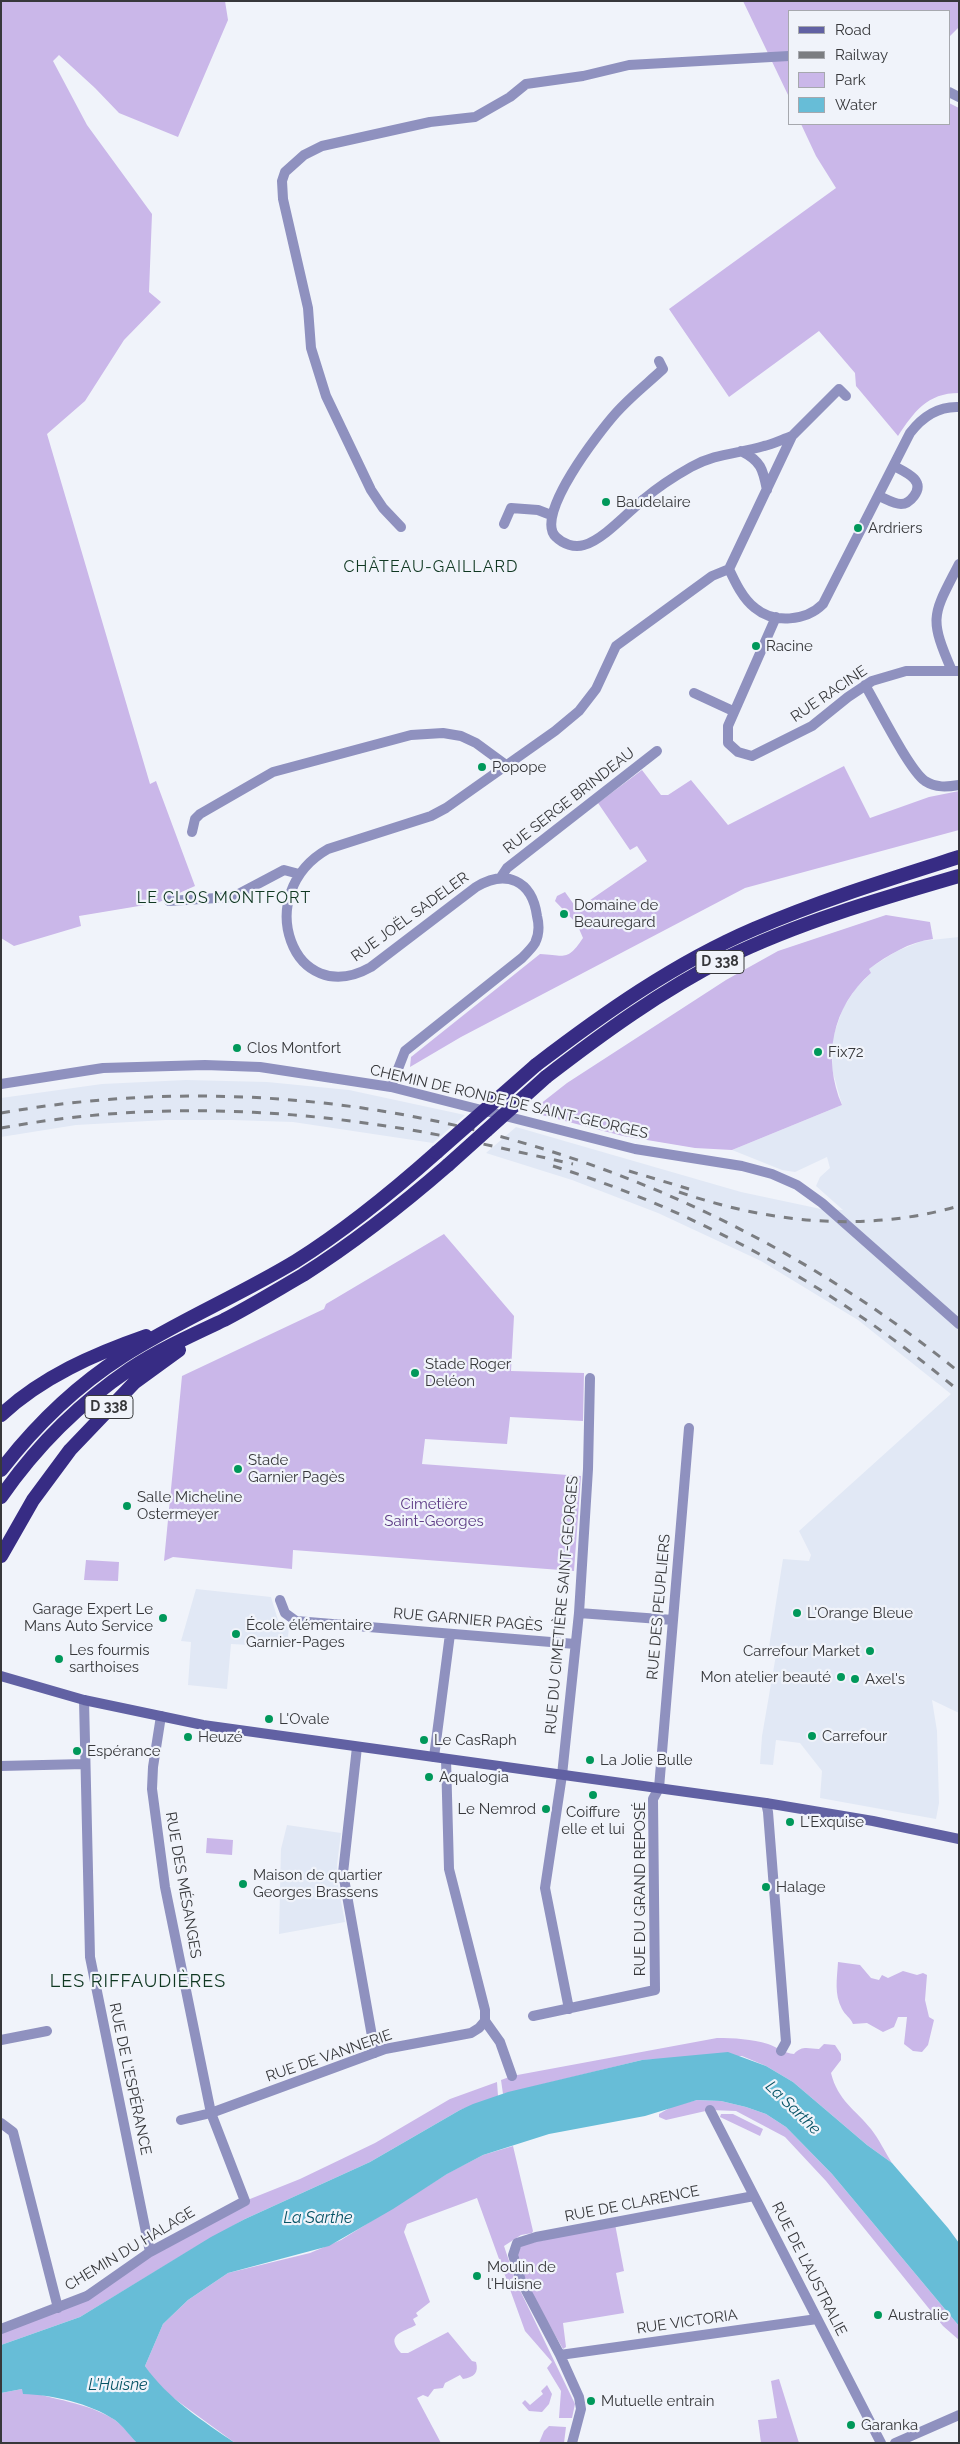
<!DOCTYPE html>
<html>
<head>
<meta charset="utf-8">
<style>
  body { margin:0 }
  #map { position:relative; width:960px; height:2444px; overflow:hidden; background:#f0f3fa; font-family:Raleway,sans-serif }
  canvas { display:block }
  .frame { position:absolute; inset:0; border:2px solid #37383b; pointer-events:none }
  .legend { position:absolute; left:788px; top:10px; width:162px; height:115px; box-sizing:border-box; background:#f0f3fa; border:1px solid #a6a8ae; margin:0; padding:6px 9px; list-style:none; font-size:15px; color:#37383b }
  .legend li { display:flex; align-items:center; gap:10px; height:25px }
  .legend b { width:25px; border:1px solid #a6a8ae }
</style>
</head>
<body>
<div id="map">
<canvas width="960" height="2444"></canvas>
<div class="frame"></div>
<ul class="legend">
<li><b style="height:6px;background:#6161a3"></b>Road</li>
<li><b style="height:6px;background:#7b7d81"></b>Railway</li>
<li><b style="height:14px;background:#cab7e9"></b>Park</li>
<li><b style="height:14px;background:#67bdd7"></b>Water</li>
</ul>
</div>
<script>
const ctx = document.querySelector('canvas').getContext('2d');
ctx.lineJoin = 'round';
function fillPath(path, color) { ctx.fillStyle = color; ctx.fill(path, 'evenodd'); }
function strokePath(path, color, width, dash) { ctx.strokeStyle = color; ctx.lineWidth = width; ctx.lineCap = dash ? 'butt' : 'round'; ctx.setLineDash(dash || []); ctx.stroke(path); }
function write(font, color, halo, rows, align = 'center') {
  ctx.font = font + ' Raleway,sans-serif'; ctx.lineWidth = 4.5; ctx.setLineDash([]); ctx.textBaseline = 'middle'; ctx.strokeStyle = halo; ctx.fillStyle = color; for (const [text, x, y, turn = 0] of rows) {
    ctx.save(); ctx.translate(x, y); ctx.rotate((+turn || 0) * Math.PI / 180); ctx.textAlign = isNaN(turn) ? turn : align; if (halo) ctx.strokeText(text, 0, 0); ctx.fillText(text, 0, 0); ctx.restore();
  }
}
const built = new Path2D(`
  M959,937v776l-27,-13 5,31 2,72 -3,16 -116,-21 2,-27 -22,-28 -24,-3 -3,25 -13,-1 2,-28 14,-81 -8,-2 15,-94 26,2 2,-6 -12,-24 152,-137 -93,-74 -97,-59 -103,-48 -86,-33 -86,-27 30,-26 225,65 80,17 22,1 -27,-24 4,-9 10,-9 -3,-11 -32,15 -13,-2 -50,-20 110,-45 -10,-36 1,-32 10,-29 13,-20 15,-15 -3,-4 29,-18 25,-10z
  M186,1080l81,2 82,8 116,25 -32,28 -140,-21 -61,-2h-66l-90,5 -75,12v-39l101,-14z
  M196,1589l75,8 7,23 11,7 -2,20 -56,-3 -4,45 -39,-4 3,-43 -10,-1z
  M287,1825l54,8 -4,32 1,21 7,36 -66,12 2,-85z`);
const green = new Path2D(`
  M1,1h224l3,19 -50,117 -59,-24 -24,-25 -36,-33 -6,6 34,64 65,89 -3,78 12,10 -37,38 -39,61 -38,33 103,350 6,-3 39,105 -38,17 -78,13 2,10 -67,20 -13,-8z
  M743,1h216v26l-10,10v-26h-160v86z
  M949,103l10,5v285c-32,0 -45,19 -61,43l-42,-50 -1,-13 -36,-42 -90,66 -60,-88 167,-121 -20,-32 -15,-32h148z
  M844,766l26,52 59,-21 30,-6v39l-214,58 -284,149 -51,30 1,-10 129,-103c25,1 27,8 43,-16l-6,-14 -22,-23 2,-5 8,-4 10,14 5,1 67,-46 -10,-15 -7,4 -32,-47 44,-33 19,25h7l23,-15 37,45z
  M886,915l44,7 3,17c-24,3 -45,16 -64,30l2,4c-39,34 -49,85 -29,132l-110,45 -37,-2 -72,-12 -93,-24 37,-29 159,-103 52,-29z
  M444,1234l70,82 -3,55 73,2 -1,48 -73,-4 -3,27 -82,-5 -3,25 159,12 -7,95 -281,-21 -1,19 -119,-12 -9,4 18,-185 142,-67 2,-5z
  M86,1560l33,2 -1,19 -34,-1z
  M207,1838l26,2 -1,15 -26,-2z
  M838,1962l22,3 11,13 8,2 3,-5 6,3 15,-7 14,4 6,-2 4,2 -2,25 4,17 5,3 -6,25 -6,7 -9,-1 -9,-7 3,-27h-9l-4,10 -11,5 -16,-9 -14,1c-3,-7 -8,-9 -11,-15 -8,-15 -5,-30 -4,-47z
  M717,2038c17,0 35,1 51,6 9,3 16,9 26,10 8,-9 15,-5 25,-5l5,-5 11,1 6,9v6l-10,13c7,28 24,36 40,56 8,10 14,23 21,34l-25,-18 -74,-63 -27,-16 -24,-10 -100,4 -139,34 -2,-14 11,-4z
  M497,2082l1,14 -38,14 -90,52 -125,57 -51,29 -114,69 -79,28v-16l57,-21 92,-56 95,-51 55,-22 75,-36 75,-44z
  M697,2100l24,1 25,6 20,7 20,13 46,47 127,152v14l-16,-14 -117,-145 -41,-44 -49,-26 -26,-1 -44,10 -7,-3v-3l14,-8z
  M721,2114h12l30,15 -3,7 -40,-19z
  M513,2146l20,85 -1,2 -11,2 -17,11 12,36 59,122 -3,14h-13l2,-27 -14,-23 5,-6 -27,-31 -48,-133 -70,26 -3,8 26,70 -14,11 2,3 -5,3 3,6c-12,7 -32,9 -15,28h7l40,-21 24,29 4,1c3,11 -2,15 -13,17l-3,-4 -15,8 -2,5 -9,1 -6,8 -5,-2 -6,3 24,45h-206l-63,-46 -18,-17 -9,-14 18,-42 25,-24 40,-27 82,-20 31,-13 109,-68 33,-17z
  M615,2224l9,47 -8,2 8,40 -61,10 3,24 -3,2 -40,-70 -7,-24 6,-10z
  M779,2379l20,64h-38l-3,-23 19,-2 -6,-37z
  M547,2385l5,9 -3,10 -7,8 -13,-1 -7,-8 3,-3 5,5 13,-11 -2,-3z
  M22,2389c30,11 65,13 93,31 8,6 15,15 22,23h-136v-50z
  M549,2426l17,1 -2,16h-25l5,-12z`);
const water = new Path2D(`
  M728,2052l38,14 27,16 74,63 25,18 56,65 11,15v83l-127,-152 -46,-47 -20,-13 -20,-7 -25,-6 -24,-1 -52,16 -96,18 -66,21 -36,19 -54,35 -64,37 -101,27 -40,27 -25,24 -18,42c22,32 58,55 90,77h-98c-7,-7 -14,-17 -22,-23 -26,-17 -62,-25 -92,-26l-1,-5 -21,4v-48l79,-28 131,-80 34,-18 125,-57 90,-52 13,-6 35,-12 134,-32z`);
const minor = new Path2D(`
  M949,92l10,5
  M659,361l4,8c-15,14 -33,28 -47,44 -16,18 -83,103 -60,124 7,7 18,11 28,8 19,-5 44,-33 60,-46 14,-12 31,-23 47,-32 25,-14 47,-13 73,-21 9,-2 19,-7 28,-10
  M846,396l-7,-7 -47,47 -63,133c6,13 14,30 26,39 19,16 51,13 68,-4l87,-171c13,-17 28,-27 49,-26
  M741,451c20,10 22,18 26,39
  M879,496c7,3 15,8 22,8 6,0 10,-4 13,-8 12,-16 -9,-24 -20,-30
  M504,524l7,-16 27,2 13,5
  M401,527l-18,-19 -12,-18 -45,-94 -15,-48 -3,-40 -25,-109 -1,-18 3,-9 19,-17 18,-9 108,-24 45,-5 35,-20 16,-13 57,-8 46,-11 160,-9
  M776,617l-48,109v17l10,9 14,4 60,-30 36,-29 24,-16 34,-10h53
  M952,671c-24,-55 -19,-56 7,-107
  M865,685c12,20 44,85 60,96 11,7 22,6 34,4
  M694,693l39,18
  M192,832l3,-13 5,-5 73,-42 138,-37 32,-2 18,3 15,7 30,22
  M501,877l6,-9 150,-117
  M169,901l64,-4 51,-27 15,4
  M1,1084l102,-16 102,-3 55,2 131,20 244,62 107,17 30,8 25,11 25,18 137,121
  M391,1087l14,-36 117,-93c4,-4 10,-10 13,-15 4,-8 4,-19 2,-27 -5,-36 -31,-47 -61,-29l-105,80c-78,44 -121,-74 -43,-118l103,-33 15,-8 109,-77 24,-20 17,-22 20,-43 96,-70 17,-7
  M280,1600l5,13 11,8 279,23
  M579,1613l94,7
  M84,1700l6,257 60,295
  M357,1747l-14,126 32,180
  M434,1757l16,-123
  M446,1759l3,110 36,141v11l15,21 12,34
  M1,1766l84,-2
  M766,1803l2,9 18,230 -5,9
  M569,2009l-24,-121 17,-113 17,-162 9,-144 2,-91
  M533,2016l122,-26 -2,-191 6,-11 30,-360
  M1,2040l46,-9
  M710,2110l171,333
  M181,2120l30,-7 174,-64 86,-16 8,-5 6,-7
  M1,2123l12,9 45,176
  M1,2329l86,-33 63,-44 95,-51 -34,-88 -46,-226 -13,-98 1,-22 8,-51
  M560,2355l257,-36
  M572,2443l9,-34 -2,-12 -19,-42 -39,-74 -8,-26 4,-12 19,-6 218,-41
  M895,2443l64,-28`);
const secondary = new Path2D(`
  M1,1676l83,24 119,25 563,78 107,18 86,18`);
const trunk = new Path2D(`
  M536,1065c68,-52 139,-102 218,-136 67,-29 136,-50 205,-72
  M546,1077c57,-44 115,-86 180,-119 74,-36 154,-59 233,-82
  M1,1415c41,-38 93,-61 145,-79
  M1,1470c34,-44 75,-84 122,-114 55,-35 117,-61 173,-95 51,-32 96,-69 141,-109
  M1,1497c34,-49 79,-94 129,-128 29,-19 62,-34 94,-49 27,-14 53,-30 79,-45 52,-33 99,-70 145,-110
  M1,1556l32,-56 37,-50 65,-68 44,-32`);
const rail = new Path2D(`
  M1,1113c342,-60 691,42 958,259
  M1,1128c125,-23 253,-22 378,-3 65,9 130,25 194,39
  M553,1166c148,46 287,125 406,225
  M629,1171l60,18
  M679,1192c91,31 186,41 280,14`);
const trunkBridge = new Path2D(`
  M437,1152l99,-87
  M448,1165l98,-88`);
const markers = [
  [606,502,5,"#00985a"],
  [858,528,5,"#00985a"],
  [756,646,5,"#00985a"],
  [482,767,5,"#00985a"],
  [564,914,5,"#00985a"],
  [237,1048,5,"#00985a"],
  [818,1052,5,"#00985a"],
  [415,1373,5,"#00985a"],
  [238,1469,5,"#00985a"],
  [127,1506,5,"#00985a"],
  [797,1613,5,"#00985a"],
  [163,1618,5,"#00985a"],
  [236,1634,5,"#00985a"],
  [870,1651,5,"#00985a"],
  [59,1659,5,"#00985a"],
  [841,1677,5,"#00985a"],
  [855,1679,5,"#00985a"],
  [269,1719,5,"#00985a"],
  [812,1736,5,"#00985a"],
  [188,1737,5,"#00985a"],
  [424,1740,5,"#00985a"],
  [77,1751,5,"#00985a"],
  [590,1760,5,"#00985a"],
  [429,1777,5,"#00985a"],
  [593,1795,5,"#00985a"],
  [546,1809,5,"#00985a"],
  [790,1822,5,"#00985a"],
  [243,1884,5,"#00985a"],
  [766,1887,5,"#00985a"],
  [477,2276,5,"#00985a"],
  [878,2315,5,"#00985a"],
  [591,2401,5,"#00985a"],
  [851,2425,5,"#00985a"]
];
const shields = [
  [720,962,48],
  [109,1407,48]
];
const shieldNames = [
  ["D 338",720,962],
  ["D 338",109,1407]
];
const poiNames = [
  ["Baudelaire",616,502],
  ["Ardriers",868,528],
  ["Racine",766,646],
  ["Popope",492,767],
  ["Domaine de",574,905],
  ["Beauregard",574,922],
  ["Clos Montfort",247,1048],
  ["Fix72",828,1052],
  ["Stade Roger",425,1364],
  ["Deléon",425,1381],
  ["Stade",248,1460],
  ["Garnier Pagès",248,1477],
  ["Salle Micheline",137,1497],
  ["Ostermeyer",137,1514],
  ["Garage Expert Le",153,1609,"right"],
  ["Mans Auto Service",153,1626,"right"],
  ["L'Orange Bleue",807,1613],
  ["École élémentaire",246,1625],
  ["Garnier-Pages",246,1642],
  ["Les fourmis",69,1650],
  ["sarthoises",69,1667],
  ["Carrefour Market",860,1651,"right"],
  ["Mon atelier beauté",831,1677,"right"],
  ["Axel's",865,1679],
  ["L'Ovale",279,1719],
  ["Carrefour",822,1736],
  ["Heuzé",198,1737],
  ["Le CasRaph",434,1740],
  ["Espérance",87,1751],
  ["La Jolie Bulle",600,1760],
  ["Aqualogia",439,1777],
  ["Le Nemrod",536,1809,"right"],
  ["Coiffure",593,1812,"center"],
  ["elle et lui",593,1829,"center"],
  ["L'Exquise",800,1822],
  ["Maison de quartier",253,1875],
  ["Georges Brassens",253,1892],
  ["Halage",776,1887],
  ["Moulin de",487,2267],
  ["l'Huisne",487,2284],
  ["Australie",888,2315],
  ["Mutuelle entrain",601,2401],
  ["Garanka",861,2425]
];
const streetNames = [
  ["RUE RACINE",829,694,-34],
  ["RUE SERGE BRINDEAU",569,801,-38],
  ["RUE JOËL SADELER",410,917,-36],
  ["CHEMIN DE RONDE DE SAINT-GEORGES",509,1102,13],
  ["RUE DU CIMETIÈRE SAINT-GEORGES",562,1605,-85],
  ["RUE DES PEUPLIERS",659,1607,-85],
  ["RUE GARNIER PAGÈS",468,1620,5],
  ["RUE DES MÉSANGES",183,1885,80],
  ["RUE DU GRAND REPOSÉ",640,1889,-90],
  ["RUE DE VANNERIE",329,2056,-19],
  ["RUE DE L'ESPÉRANCE",130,2079,78],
  ["RUE DE CLARENCE",632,2204,-11],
  ["CHEMIN DU HALAGE",130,2249,-31],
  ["RUE DE L'AUSTRALIE",809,2269,63],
  ["RUE VICTORIA",687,2322,-8]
];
const parkNames = [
  ["Cimetière",434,1504],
  ["Saint-Georges",434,1521]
];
const neighbourhoodNames = [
  ["CHÂTEAU-GAILLARD",431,567],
  ["LE CLOS MONTFORT",224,898]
];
const waterNames = [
  ["La Sarthe",793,2108,44],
  ["La Sarthe",318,2218],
  ["L'Huisne",118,2385]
];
const quarterNames = [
  ["LES RIFFAUDIÈRES",138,1982]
];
fillPath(built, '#e1e8f5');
fillPath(green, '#cab7e9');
fillPath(water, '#67bdd7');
strokePath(minor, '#8f91bf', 10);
strokePath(secondary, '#6161a3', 10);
strokePath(trunk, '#372c84', 14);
strokePath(rail, '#7b7d81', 3, [9, 9]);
strokePath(trunkBridge, '#372c84', 14);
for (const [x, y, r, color] of markers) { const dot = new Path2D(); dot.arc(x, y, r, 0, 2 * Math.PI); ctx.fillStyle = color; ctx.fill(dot); strokePath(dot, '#f0f3fa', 2); }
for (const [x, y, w] of shields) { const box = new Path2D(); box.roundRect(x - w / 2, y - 11.5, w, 23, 4); ctx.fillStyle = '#f0f3fa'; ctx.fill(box); strokePath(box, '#37383b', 1); }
write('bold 14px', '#37383b', null, shieldNames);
write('15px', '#37383b', '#f0f3fa', poiNames, 'left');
write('15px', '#37383b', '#f0f3fa', streetNames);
write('15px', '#5b3983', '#f0f3fa', parkNames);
ctx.letterSpacing = '1px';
write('16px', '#103822', '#f0f3fa', neighbourhoodNames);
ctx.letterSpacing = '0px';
write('italic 16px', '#075466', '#f0f3fa', waterNames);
ctx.letterSpacing = '1px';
write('18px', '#103822', '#f0f3fa', quarterNames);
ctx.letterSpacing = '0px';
</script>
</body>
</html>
